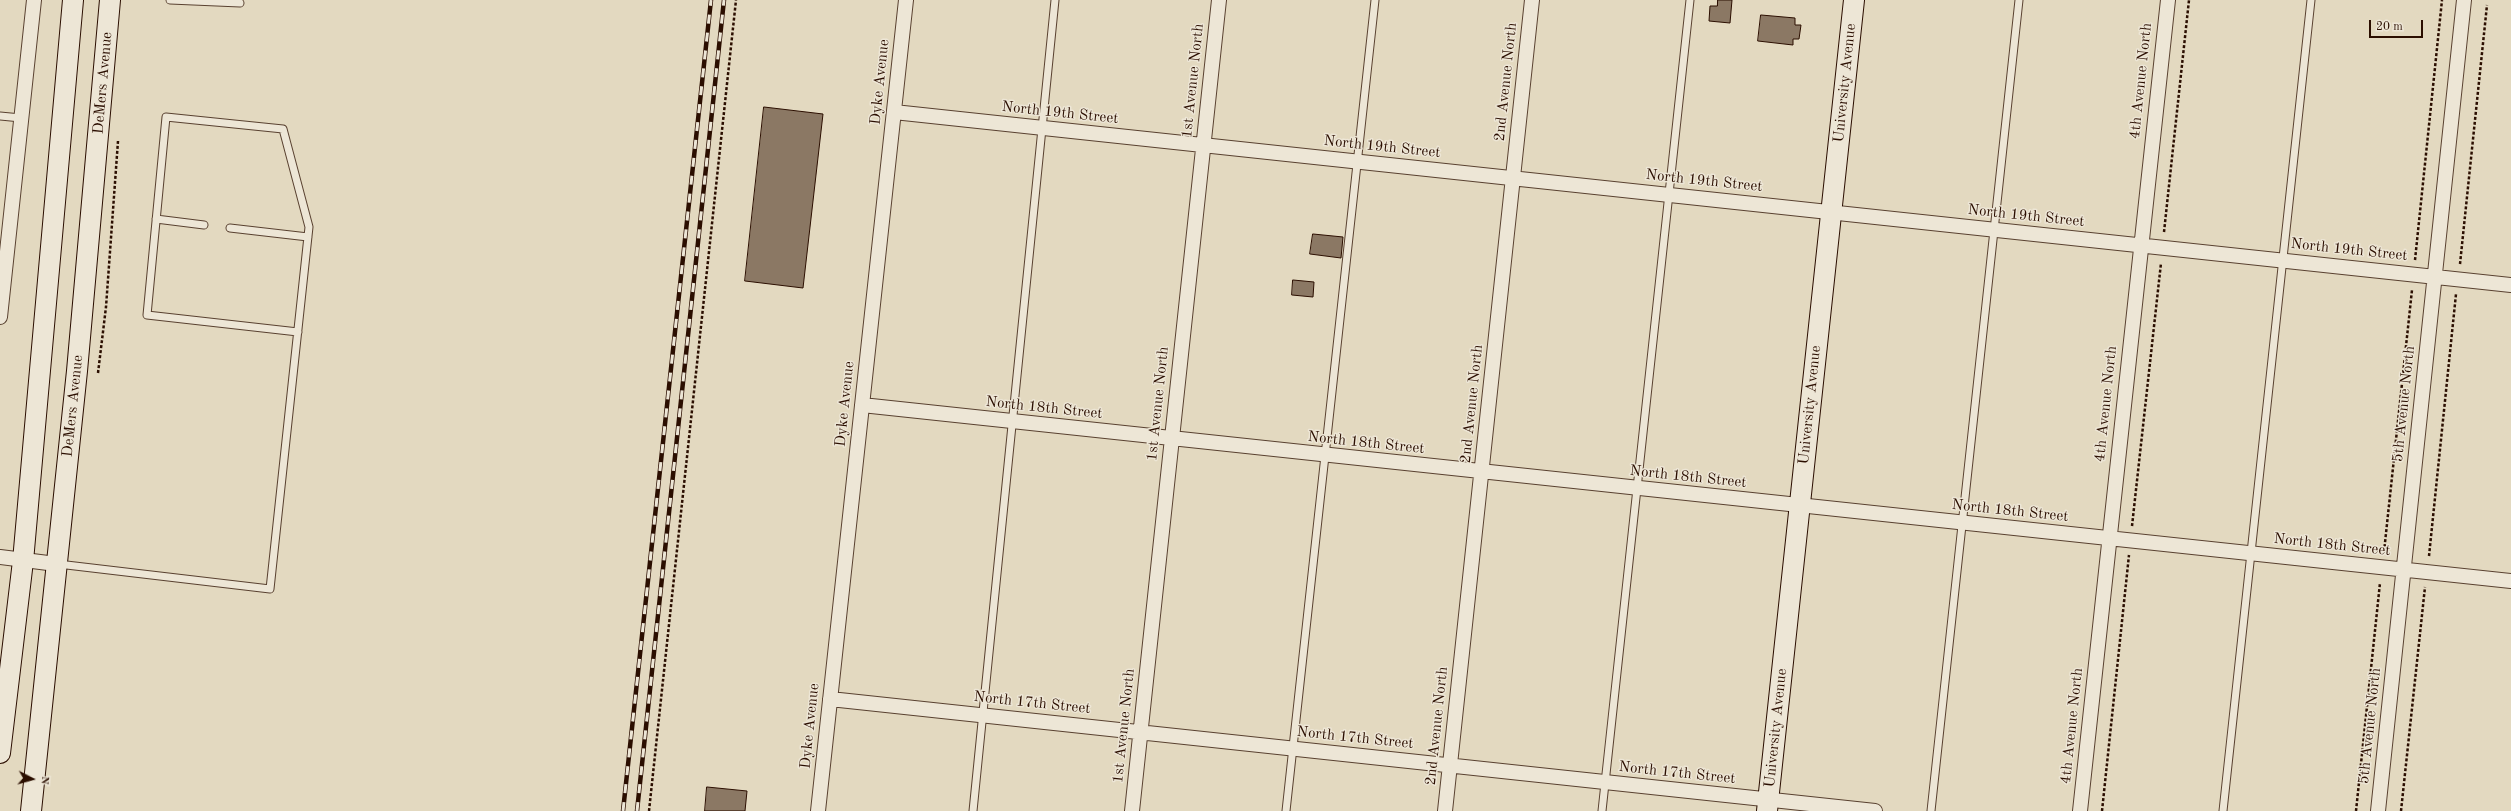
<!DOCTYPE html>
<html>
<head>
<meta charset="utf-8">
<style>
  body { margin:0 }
  #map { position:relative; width:2511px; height:811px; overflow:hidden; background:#e3d9c0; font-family:"Old Standard TT",serif }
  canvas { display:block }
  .north { position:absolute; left:12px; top:759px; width:40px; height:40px; -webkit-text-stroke:3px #ede6d6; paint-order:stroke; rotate:96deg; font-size:11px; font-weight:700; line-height:16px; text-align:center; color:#2b0e00 }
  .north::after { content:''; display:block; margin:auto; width:14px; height:18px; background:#2b0e00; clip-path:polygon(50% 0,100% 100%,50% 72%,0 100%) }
  .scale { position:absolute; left:2369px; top:20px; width:54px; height:18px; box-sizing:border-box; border:2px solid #2b0e00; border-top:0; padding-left:5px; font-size:12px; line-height:14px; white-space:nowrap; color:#2b0e00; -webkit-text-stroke:3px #ede6d6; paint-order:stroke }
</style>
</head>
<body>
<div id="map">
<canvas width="2511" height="811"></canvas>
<div class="north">N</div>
<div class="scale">20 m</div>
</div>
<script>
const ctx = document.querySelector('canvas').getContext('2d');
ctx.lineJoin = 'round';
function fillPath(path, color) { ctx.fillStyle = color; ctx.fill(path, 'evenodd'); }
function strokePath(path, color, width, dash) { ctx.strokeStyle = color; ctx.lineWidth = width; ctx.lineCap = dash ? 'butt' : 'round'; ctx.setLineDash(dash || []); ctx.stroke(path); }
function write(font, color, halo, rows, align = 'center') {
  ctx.font = font + ' "Old Standard TT",serif'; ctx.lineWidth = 3; ctx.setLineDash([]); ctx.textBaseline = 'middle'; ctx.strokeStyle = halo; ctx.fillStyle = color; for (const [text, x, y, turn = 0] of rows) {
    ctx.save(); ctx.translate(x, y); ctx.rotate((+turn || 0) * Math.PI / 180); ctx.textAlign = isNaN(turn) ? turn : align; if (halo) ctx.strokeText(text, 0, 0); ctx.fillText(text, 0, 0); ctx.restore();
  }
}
const building = new Path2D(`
  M1718,0h14l-2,23 -21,-2 1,-15h7z
  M1761,15l34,3v7h6l-2,14h-6v6l-35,-4z
  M764,107l59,7 -20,174 -58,-7z
  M1313,234l30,3 -2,21 -31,-4z
  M1293,280l21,2 -1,15 -21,-2z
  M707,787l40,4 -2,20h-40z`);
const path = new Path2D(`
  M2164,232l25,-232
  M2415,260l27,-260
  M2460,264l27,-259
  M98,373l8,-66 12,-166
  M2132,526l29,-263
  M2384,552l28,-262
  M2429,556l27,-262
  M649,811l87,-811
  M2102,811l27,-256
  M2356,811l24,-228
  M2401,811l24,-224`);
const lane = new Path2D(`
  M170,0l70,3
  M0,116l21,2
  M156,219l48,6
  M230,228l78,9
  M58,564l212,25 39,-362 -26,-98 -117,-12 -19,198 151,17
  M973,811l82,-811
  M1286,811l89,-811
  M1602,811l88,-811
  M1931,811l88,-811
  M2223,811l88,-811`);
const street = new Path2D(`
  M894,112l1617,173
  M0,317l34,-317
  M862,405l1649,176
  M0,557l56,7
  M830,699l1045,112
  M818,811l88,-811
  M1132,811l87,-811
  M1445,811l87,-811
  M2080,811l88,-811
  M2378,811l86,-811`);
const secondary = new Path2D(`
  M0,753l23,-192 50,-561
  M31,811l46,-440 33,-371
  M1767,811l87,-811`);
const rail = new Path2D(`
  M623,811l88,-811
  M637,811l87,-811`);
const streetNames = [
  ["1st Avenue North",1193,81,-84],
  ["4th Avenue North",2141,81,-84],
  ["Dyke Avenue",880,82,-84],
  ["2nd Avenue North",1506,82,-84],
  ["DeMers Avenue",103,83,-85],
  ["University Avenue",1845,83,-84],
  ["North 19th Street",1060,113,6],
  ["North 19th Street",1382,147,6],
  ["North 19th Street",1704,181,6],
  ["North 19th Street",2026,216,6],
  ["North 19th Street",2349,250,6],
  ["Dyke Avenue",845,404,-84],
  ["1st Avenue North",1158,404,-84],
  ["2nd Avenue North",1472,404,-84],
  ["4th Avenue North",2106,404,-84],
  ["5th Avenue North",2404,404,-84],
  ["University Avenue",1810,405,-84],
  ["DeMers Avenue",73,406,-84],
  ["North 18th Street",1044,408,6],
  ["North 18th Street",1366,443,6],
  ["North 18th Street",1688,477,6],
  ["North 18th Street",2010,511,6],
  ["North 18th Street",2332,545,6],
  ["North 17th Street",1032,703,6],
  ["Dyke Avenue",810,726,-84],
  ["1st Avenue North",1124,726,-84],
  ["2nd Avenue North",1437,726,-84],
  ["4th Avenue North",2072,726,-84],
  ["5th Avenue North",2370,726,-84],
  ["University Avenue",1776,728,-84],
  ["North 17th Street",1355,738,6],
  ["North 17th Street",1677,773,6]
];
fillPath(building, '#8b7864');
strokePath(building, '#2b0e00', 1);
strokePath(lane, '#594130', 9);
strokePath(street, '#594130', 16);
strokePath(secondary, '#2b0e00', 22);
strokePath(path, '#2b0e00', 2.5, [3, 2]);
strokePath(lane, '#ede6d6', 7);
strokePath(street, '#ede6d6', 14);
strokePath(secondary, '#ede6d6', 20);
strokePath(rail, '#2b0e00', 4.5);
strokePath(rail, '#ede6d6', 3, [9]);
write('15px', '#2b0e00', '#ede6d6', streetNames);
</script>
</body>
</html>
